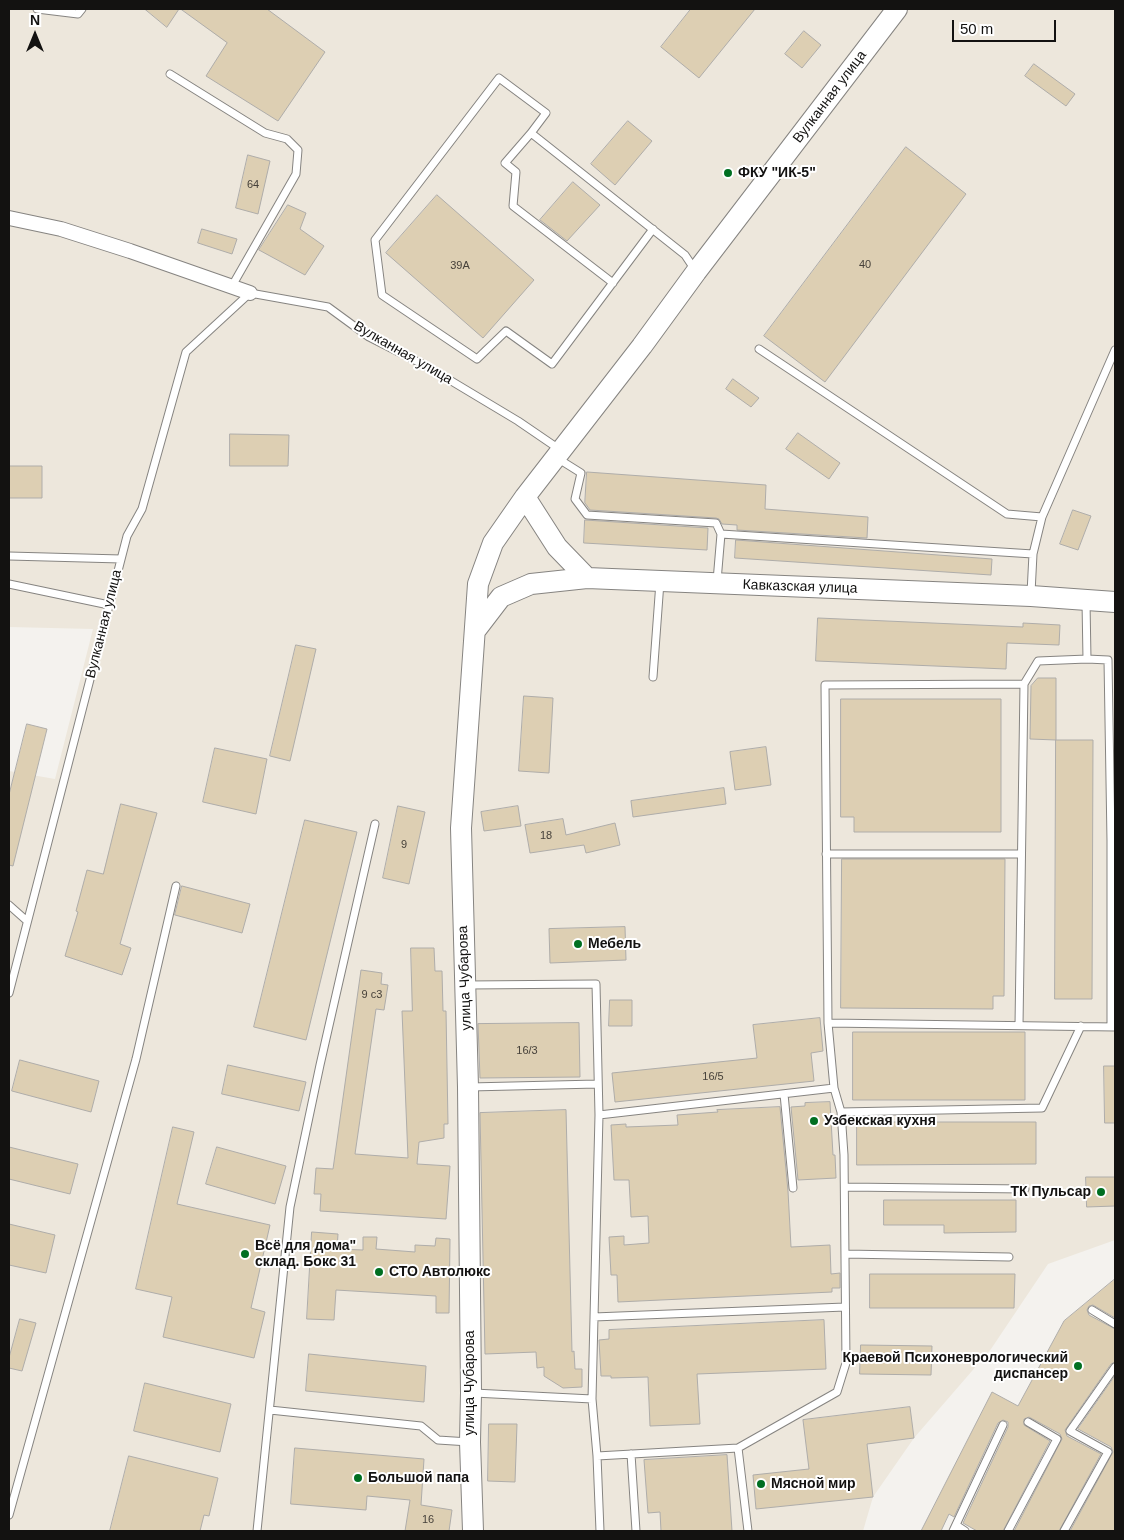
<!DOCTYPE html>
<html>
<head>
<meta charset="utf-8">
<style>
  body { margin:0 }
  #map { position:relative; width:1124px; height:1540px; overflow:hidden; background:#f4f2ee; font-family:Helvetica,sans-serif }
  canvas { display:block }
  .frame { position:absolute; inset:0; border:10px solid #131211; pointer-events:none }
  .north { position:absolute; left:10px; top:10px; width:50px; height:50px; -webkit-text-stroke:4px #fff; paint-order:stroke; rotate:0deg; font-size:14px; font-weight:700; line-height:20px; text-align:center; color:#131211 }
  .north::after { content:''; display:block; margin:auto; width:18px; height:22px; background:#131211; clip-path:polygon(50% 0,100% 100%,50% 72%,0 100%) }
  .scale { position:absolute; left:952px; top:20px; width:104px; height:22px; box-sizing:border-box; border:2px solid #131211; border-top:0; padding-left:6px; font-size:15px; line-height:18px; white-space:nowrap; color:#131211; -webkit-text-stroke:4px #fff; paint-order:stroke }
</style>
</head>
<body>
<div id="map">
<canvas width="1124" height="1540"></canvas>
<div class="frame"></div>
<div class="north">N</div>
<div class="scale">50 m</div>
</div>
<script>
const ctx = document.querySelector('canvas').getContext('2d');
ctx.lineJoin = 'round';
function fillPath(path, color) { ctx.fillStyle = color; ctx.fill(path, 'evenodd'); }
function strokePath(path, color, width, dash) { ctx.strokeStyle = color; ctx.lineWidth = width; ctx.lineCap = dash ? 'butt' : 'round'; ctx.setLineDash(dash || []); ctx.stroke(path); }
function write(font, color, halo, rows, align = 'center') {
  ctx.font = font + ' Helvetica,sans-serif'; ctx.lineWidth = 4; ctx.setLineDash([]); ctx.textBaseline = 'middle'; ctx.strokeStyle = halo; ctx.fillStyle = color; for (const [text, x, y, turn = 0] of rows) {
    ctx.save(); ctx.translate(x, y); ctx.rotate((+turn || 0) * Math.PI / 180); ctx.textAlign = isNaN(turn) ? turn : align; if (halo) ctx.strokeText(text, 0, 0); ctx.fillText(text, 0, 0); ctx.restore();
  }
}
const built = new Path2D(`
  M9,9h1106v1231l-67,24 -57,85 -77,89 -41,59 -10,34h-854v-760l46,8 38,-150 -84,-2z`);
const building = new Path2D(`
  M145,9h34l-12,18z
  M181,9h86l58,43 -47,69 -72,-45 21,-33z
  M691,9h64l-56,69 -38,-31z
  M804,31l17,14 -19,23 -17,-14z
  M1034,64l41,30 -9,12 -41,-30z
  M628,121l24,20 -37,44 -24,-21z
  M906,147l60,47 -141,188 -61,-46z
  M248,155l22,6 -12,53 -22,-6z
  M573,182l27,23 -33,36 -27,-21z
  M437,195l97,85 -51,58 -97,-85z
  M288,205l18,8 -6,16 24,17 -19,29 -46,-25z
  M202,229l35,10 -5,15 -34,-11z
  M733,379l26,19 -8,9 -25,-18z
  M798,433l42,30 -11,16 -43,-30z
  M230,434l59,1 -1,31h-58z
  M9,466h33v32h-33z
  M587,472l179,13 -1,24 103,8 -1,21 -130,-8v-5l-15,-1 -3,-5 -3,-1 -126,-8 -5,-7z
  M1073,510l18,6 -13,34 -18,-6z
  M585,520l123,8 -1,22 -123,-7z
  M736,540l256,19 -1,16 -256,-17z
  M818,618l205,9v-4l37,2 -1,20 -52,-2 -1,26 -190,-8z
  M296,645l20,4 -26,112 -20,-5z
  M1038,678h18v62l-26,-1 1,-53z
  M524,696l29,2 -4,75 -30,-2z
  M841,699h160v133h-147v-15h-13z
  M27,724l20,5 -34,137 -4,-1v-70z
  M1056,740h37l-1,259h-37z
  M766,747l5,38 -36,5 -5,-38z
  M215,748l52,11 -11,55 -53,-12z
  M724,788l2,16 -93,13 -2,-16z
  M121,804l36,9 -37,131 11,4 -9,27 -57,-19 13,-44 -2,-1 11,-41 16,4z
  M398,806l27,6 -16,72 -26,-6z
  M518,806l3,20 -37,5 -3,-19z
  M563,819l3,16 49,-12 5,22 -34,8 -2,-8 -54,8 -5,-28z
  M305,820l52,12 -51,208 -52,-13z
  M842,859h163l-1,137h-11v13l-152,-1z
  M182,886l68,18 -8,29 -67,-18z
  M625,927l1,33 -76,3 -1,-34z
  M411,948h23l1,23h7l1,40h3l2,113h-4v14l-25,4 -2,22 33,2 -4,53 -126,-8 1,-17h-7l2,-26 17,1 28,-199 21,3 -1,11 7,1 -4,25 -8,-1 -21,145 53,4 -6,-147h10z
  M610,1000h22v26h-23z
  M820,1018l3,33 -12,2 3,28 -199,21 -3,-29 145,-15 -4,-33z
  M579,1023l1,54 -100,1 -2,-54z
  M853,1032h172v68h-172z
  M20,1060l79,21 -8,31 -79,-21z
  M228,1065l78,17 -7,29 -77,-17z
  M1104,1066h11v57h-10z
  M830,1102l3,53h2l1,23 -38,2 -7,-73 14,-1v-3z
  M780,1107l8,84 3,56 39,-2 1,29 9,-1v15h-8v4l-214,10 -1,-27h-6l-2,-38 15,-1v9l25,-2 -1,-27 -17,1 -2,-37h-15l-3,-55 15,-1v3l52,-2 -1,-10 41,-3 -1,-2z
  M566,1110l6,242 2,-1 1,18h7v18l-19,1 -19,-12v-9l-7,1 -1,-16 -51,2 -5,-241z
  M857,1122h179v42l-179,1z
  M173,1127l21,5 -17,72 93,21 -19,83 14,4 -11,46 -91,-21 9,-40 -36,-8z
  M9,1147l69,17 -8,30 -61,-15z
  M217,1147l69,19 -11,38 -69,-20z
  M1086,1177h29v29l-28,1z
  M884,1200h132v32l-72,1v-8h-60z
  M9,1224l46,11 -9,38 -37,-8z
  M312,1232l26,2 -1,15 26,1v-13h14l-1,12 39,3v-7l20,1 1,-8 14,1 -1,74h-13v-17l-100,-6 -2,30 -27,-1z
  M870,1274h145l-1,34h-144z
  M1115,1279v39l-22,-13 -4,1 -2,4 2,5 26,14v33l-4,2 -46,66 2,6 34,18 -42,77h-45l48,-92 -2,-5 -31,-17 -5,2v6l26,16 -47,90h-26l-14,-8 45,-96v-5l-5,-2 -5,3 -44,94 -5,-3 -8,17h-20l71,-139 26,14 46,-85z
  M20,1319l16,4 -14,48 -13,-3v-10z
  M824,1320l2,49 -129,5 3,50 -50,2 -2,-49 -37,1v-2h-10l-2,-36 10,-1v-9z
  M861,1345l71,1 -1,29 -71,-1z
  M309,1354l117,12 -2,36 -118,-11z
  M1115,1376v155h-45l43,-79 -2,-5 -33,-18z
  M145,1383l86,21 -11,48 -86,-21z
  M910,1407l4,31 -47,6 6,53 -117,12 -3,-34 56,-6 -6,-49z
  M489,1424h28l-2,58 -27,-1z
  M295,1448l129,11 -3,46 31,5 -3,21h-44l5,-31 -43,-4 -1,14 -75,-6z
  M727,1455l5,76h-71l-1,-19 -12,1 -4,-53z
  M129,1456l89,22 -9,38 -5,-1 -4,16h-90z`);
const lane = new Path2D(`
  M37,9l41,5 4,-5
  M170,74l95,59 22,6 11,11 -2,24 -64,112
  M531,133l-26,30 11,9 -3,34 100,77
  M653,229l-101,135 -46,-33 -29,28 -95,-64 -7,-55 124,-162 47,35 -15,20 154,122 10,15
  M759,349l248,165 35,3
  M557,458l24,15 -6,26 12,16 129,8 5,11 312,20
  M9,556l112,3
  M717,581l4,-47
  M9,584l100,21
  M1031,593l2,-39 9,-37 73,-167
  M1087,659l21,1 3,181v186
  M653,677l7,-95
  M826,854h195
  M9,905l18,16
  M467,985l129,-1 3,131
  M9,993l118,-457 15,-27 44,-157 64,-59 78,14 41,30 59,30 90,54 41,28
  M828,1023l-3,-338 199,-1
  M1019,1025l5,-341 14,-23 49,-2 -1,-57
  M470,1087l127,-3
  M784,1094l9,94
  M841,1112l201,-4 39,-82
  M845,1187l180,2
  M845,1254l164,3
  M1092,1310l23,14
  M594,1317l251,-10
  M474,1393l118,6
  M270,1410l151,16 17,14 31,2
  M631,1454l5,77
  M597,1456l141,-8
  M9,1515l127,-456 40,-173
  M956,1525l9,6
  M257,1531l33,-324 30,-142 55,-241
  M600,1531l-3,-75 -5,-57 7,-284 235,-27
  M748,1531l-10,-83 99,-56 9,-29 -2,-208 -3,-43 -7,-24 -6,-65 287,4
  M953,1531l50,-106
  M1008,1531l49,-92 -29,-17
  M1064,1531l44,-79 -38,-21 45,-64`);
const street = new Path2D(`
  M9,218l52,11 69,22 120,42`);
const secondary = new Path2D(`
  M525,497l32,50 30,31 444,18 84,6
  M475,631l26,-34 30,-13 56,-6
  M473,1531l-3,-89 1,-49 -3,-306 -7,-259 17,-244 15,-41 32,-46 117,-151 54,-74 201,-263`);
const markers = [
  [728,173,5,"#006f21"],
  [578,944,5,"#006f21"],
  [814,1121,5,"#006f21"],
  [1101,1192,5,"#006f21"],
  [245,1254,5,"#006f21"],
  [379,1272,5,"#006f21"],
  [1078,1366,5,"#006f21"],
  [358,1478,5,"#006f21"],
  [761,1484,5,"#006f21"]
];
const numberNames = [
  ["64",253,185],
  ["40",865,265],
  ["39А",460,266],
  ["18",546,836],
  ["9",404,845],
  ["9 с3",372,995],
  ["16/3",527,1051],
  ["16/5",713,1077],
  ["16",428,1520]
];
const streetNames = [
  ["Вулканная улица",830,97,-53],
  ["Вулканная улица",403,353,30],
  ["Кавказская улица",800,587,2],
  ["Вулканная улица",104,624,-76],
  ["улица Чубарова",465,978,-92],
  ["улица Чубарова",470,1383,-90]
];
const poiNames = [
  ["ФКУ \"ИК-5\"",738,173],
  ["Мебель",588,944],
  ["Узбекская кухня",824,1121],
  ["ТК Пульсар",1091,1192,"right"],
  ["Всё для дома\"",255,1246],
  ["склад. Бокс 31",255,1262],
  ["СТО Автолюкс",389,1272],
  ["Краевой Психоневрологический",1068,1358,"right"],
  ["диспансер",1068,1374,"right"],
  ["Большой папа",368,1478],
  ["Мясной мир",771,1484]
];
fillPath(built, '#ede7dc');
fillPath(building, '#ddcfb3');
strokePath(building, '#afadaa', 1);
strokePath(lane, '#868481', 9);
strokePath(street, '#868481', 16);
strokePath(secondary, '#868481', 22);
strokePath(lane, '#fff', 7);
strokePath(street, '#fff', 14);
strokePath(secondary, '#fff', 20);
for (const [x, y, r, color] of markers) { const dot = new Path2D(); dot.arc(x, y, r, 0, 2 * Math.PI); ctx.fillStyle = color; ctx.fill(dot); strokePath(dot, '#fff', 2); }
write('11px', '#46413a', null, numberNames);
write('14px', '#131211', '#fff', streetNames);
write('bold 14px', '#131211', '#fff', poiNames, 'left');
</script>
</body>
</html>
